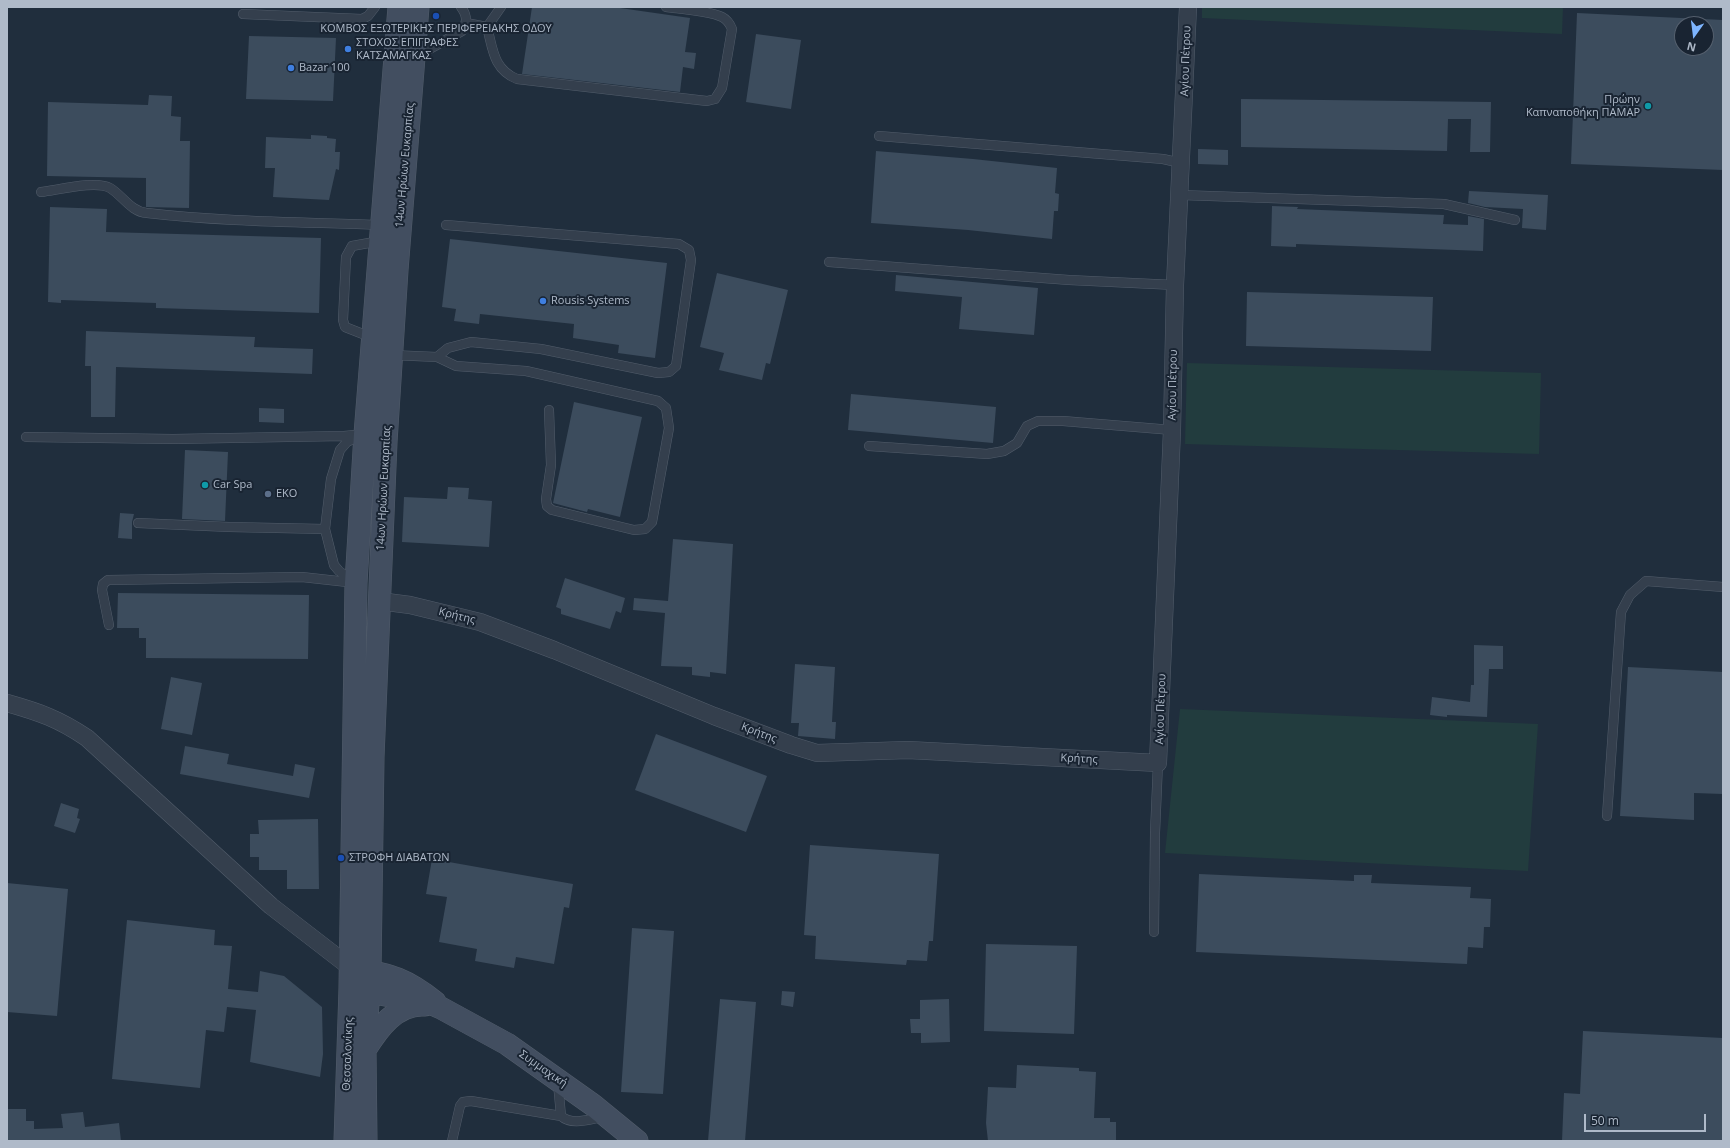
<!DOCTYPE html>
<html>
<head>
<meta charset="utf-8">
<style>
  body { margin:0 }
  #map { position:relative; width:1730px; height:1148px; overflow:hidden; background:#202e3d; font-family:"Open Sans",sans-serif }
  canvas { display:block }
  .frame { position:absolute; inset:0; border:8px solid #afbac9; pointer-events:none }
  .north { position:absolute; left:1674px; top:16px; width:40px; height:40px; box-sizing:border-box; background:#192432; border:1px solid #55606e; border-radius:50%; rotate:194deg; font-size:11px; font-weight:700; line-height:16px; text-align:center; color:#afbac9 }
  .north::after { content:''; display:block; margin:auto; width:14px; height:18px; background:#7eb5ff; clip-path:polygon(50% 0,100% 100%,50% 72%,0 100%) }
  .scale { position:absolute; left:1584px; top:1114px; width:122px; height:18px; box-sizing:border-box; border:2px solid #afbac9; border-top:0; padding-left:5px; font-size:12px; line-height:14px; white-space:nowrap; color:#afbac9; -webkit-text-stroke:3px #192432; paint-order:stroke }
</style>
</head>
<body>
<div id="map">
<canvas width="1730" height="1148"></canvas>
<div class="frame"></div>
<div class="north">N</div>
<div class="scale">50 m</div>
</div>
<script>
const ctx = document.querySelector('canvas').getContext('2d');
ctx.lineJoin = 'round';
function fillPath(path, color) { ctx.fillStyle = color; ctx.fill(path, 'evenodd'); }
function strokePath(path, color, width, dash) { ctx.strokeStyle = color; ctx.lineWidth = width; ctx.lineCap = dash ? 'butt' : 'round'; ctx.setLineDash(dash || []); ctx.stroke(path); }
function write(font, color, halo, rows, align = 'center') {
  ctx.font = font + ' "Open Sans",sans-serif'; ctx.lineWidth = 4; ctx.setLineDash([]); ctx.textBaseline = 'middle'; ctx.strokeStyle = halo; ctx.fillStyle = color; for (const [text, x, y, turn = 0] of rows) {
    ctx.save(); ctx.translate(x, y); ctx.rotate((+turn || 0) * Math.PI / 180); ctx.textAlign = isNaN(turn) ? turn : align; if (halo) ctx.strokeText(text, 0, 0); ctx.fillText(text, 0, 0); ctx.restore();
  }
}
const green = new Path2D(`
  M1202,7h361l-1,27 -360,-16z
  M1187,363l354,10 -2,81 -354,-10z
  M1180,709l358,15 -10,147 -363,-18z`);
const building = new Path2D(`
  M532,7h81l77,11 -5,34 11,1 -2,16 -11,-2 -3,25 -158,-18z
  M1577,13l146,7v150l-152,-6zM1682,24h24v24h-24z
  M756,34l45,6 -10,69 -45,-7z
  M249,36l87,2 -3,63 -87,-2z
  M149,95l23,1 -1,20 10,1 -1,24h10l-1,67 -43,-1v-29l-99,-2 1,-74 100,3z
  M1241,99l250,3 -1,50h-20l1,-33h-23l-1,32 -206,-4z
  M311,135l16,1v2l9,1 -1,13h5l-1,18 -3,-1 -7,31 -56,-3 2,-29h-10l1,-31 45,2z
  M1198,149l30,1v15l-30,-1z
  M876,151l97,8 84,9 -2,25 4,1 -1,17h-4l-2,28 -84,-9 -97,-7z
  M1469,191l79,4 -2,35 -24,-2 1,-19 -38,-2 -17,-4z
  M1272,206l26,1 -1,2 147,6 -1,9 25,1v-9l16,3 -1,32 -187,-7v3l-25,-1z
  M50,207l57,2 -1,23 215,6 -2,75 -163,-5v-5l-95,-3v3l-13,-1z
  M450,239l217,24 -12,95 -37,-5 1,-8 -46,-7 1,-14 -94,-10 -1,10 -25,-3 2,-12 -14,-2z
  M717,273l71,17 -18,74 -4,-1 -4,17 -43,-10 5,-17 -24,-6z
  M896,275l142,13 -4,47 -75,-6 3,-32 -67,-6z
  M1247,292l186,5 -2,54 -185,-5z
  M86,331l169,6 -1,10 59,2 -1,25 -196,-7 -1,50h-24v-51h-6z
  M851,394l145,13 -3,36 -145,-13z
  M574,402l68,15 -22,100 -32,-8 -1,3 -34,-9z
  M259,408l25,1v14l-25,-1z
  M185,450l43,2 -3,69 -43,-2z
  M448,487l21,1 -1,11 24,2 -3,46 -87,-5 2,-45 43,2z
  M120,513l14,1 -2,8v17l-14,-1z
  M673,539l60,5 -7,130 -16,-2v5l-18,-2v-8l-31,-1 4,-53 -32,-3 1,-12 34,3z
  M565,578l60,20 -4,15 -5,-2 -6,18 -49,-15v-5l-5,-2z
  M118,593l191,2 -1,64 -162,-1v-20h-7v-10h-22z
  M1474,645l29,1v23h-14l-2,48 -40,-2v2l-17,-2 2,-18 38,5 1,-17h3z
  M795,664l40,3 -3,55h4l-1,17 -37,-3 1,-13h-8z
  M1628,667l95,5v122l-29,-1v27l-74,-4z
  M171,677l31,6 -10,52 -31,-6z
  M656,734l111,42 -21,56 -111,-42z
  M185,746l44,8 -2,10 66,12 2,-12 20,4 -6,30 -129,-24z
  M61,803l18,6 -2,9 3,1 -5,14 -21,-7z
  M318,819l1,70h-32v-19h-28v-13h-9v-23h9l-1,-14z
  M810,845l129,9 -6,87h-4l-2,20 -20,-1 -1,5 -91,-6 1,-23 -12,-1z
  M432,859l141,25 -4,24 -5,-1 -10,57 -38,-7 -2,11 -39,-7 2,-12 -38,-7 8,-45 -21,-3z
  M1199,874l155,7v-6h18l-1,8 100,4 -1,11 21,1 -1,28h-6l-1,21 -15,-1 -1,17 -271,-12z
  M7,883l61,6 -11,127 -50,-4z
  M127,920l88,10 -1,15 18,1 -4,43 30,3 2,-21 24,5 38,31 1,47 -3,23 -70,-15 6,-52 -29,-3 -3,25 -18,-2 -6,58 -88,-9z
  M632,928l42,3 -11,163 -42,-2z
  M986,944l91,2 -3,88 -90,-3z
  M782,991l13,1 -2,15 -12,-2z
  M720,999l36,3 -11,139h-37z
  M949,999l1,43 -29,1v-10h-10l-1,-14h10v-19z
  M1583,1031l140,7v103h-161l2,-48 16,1z
  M1017,1065l62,3v3l17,1 -2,46h16v4h6v19h-128l-2,-18 2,-36 28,1z
  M7,1109h19v12h8v8l29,-1 -2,-14 22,-2 2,15 34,-4 2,18h-114z`);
const lane = new Path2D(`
  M501,7l-14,20c6,22 6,42 30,52l190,22 8,-2 7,-11 10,-59c-2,-5 -4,-9 -10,-12 -12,-6 -41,-8 -56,-10
  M243,14l119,5 6,-3 7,-9
  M466,23l21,4
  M415,57l47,-26c6,-9 5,-16 -1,-24
  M879,136l284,23 18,4
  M41,192c17,-2 55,-12 69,-4 12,7 21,24 37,25 78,9 156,9 234,12
  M1180,195l264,9 71,16
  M829,262l240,18 106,5
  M373,338l-28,-11 -2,-7 3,-63 6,-11 28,-5
  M391,355l46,2 19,9 70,5 132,30 8,7 3,20 -17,94 -7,7 -11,1 -82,-20 -5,-4 -1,-7 5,-34 -2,-55
  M437,357l11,-9 23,-6 70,7 117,24 11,-1 7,-6 15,-106 -2,-10 -10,-6 -233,-19
  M26,437l147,2 171,-3 21,-2
  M869,446l118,8 17,-3 13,-8 10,-17 11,-5h25l109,9
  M138,523l91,4 96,2
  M355,582l-16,-11 -5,-6 -9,-36 6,-50 9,-29 7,-8 10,-5
  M109,625l-7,-35 1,-6 5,-4 194,-3 54,6
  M1607,816l14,-204 9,-17 16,-14 77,6
  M1154,932l1,-99 3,-70
  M558,1083l3,33c11,10 29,3 42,1
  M452,1141l8,-35 3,-4 8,-1 90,15`);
const street = new Path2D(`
  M379,601l31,4 70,17 74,28 160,66 77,29 26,8 91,-3 250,13 14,-333 3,-145 13,-278
  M7,703c32,9 52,16 80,35l184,168 79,61`);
const secondary = new Path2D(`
  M356,968c35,7 50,11 79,34
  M356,989l78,16 7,3 66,36 86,61 44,36
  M365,1050c13,-21 31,-47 60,-45
  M345,1141l5,-152 6,-406 9,-149 34,-427
  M366,1141l-1,-90 5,-80 3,-214 13,-315 11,-172 21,-263`);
const markers = [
  [436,16,4,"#1a4fb4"],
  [348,49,4,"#3f7fe0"],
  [291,68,4,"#3f7fe0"],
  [1648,106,4,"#0f9aa8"],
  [543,301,4,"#3f7fe0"],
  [205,485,4,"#0f9aa8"],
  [268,494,4,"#5c6f8a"],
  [341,858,4,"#1a4fb4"]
];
const poiNames = [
  ["ΚΟΜΒΟΣ ΕΞΩΤΕΡΙΚΗΣ ΠΕΡΙΦΕΡΕΙΑΚΗΣ ΟΔΟΥ",436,29,"center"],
  ["ΣΤΟΧΟΣ ΕΠΙΓΡΑΦΕΣ",356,43],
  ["ΚΑΤΣΑΜΑΓΚΑΣ",356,56],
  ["Bazar 100",299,68],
  ["Πρώην",1640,100,"right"],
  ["Καπναποθήκη ΠΑΜΑΡ",1640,113,"right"],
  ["Rousis Systems",551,301],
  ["Car Spa",213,485],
  ["ΕΚΟ",276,494],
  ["ΣΤΡΟΦΗ ΔΙΑΒΑΤΩΝ",349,858]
];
const streetNames = [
  ["Αγίου Πέτρου",1186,61,-88],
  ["14ων Ηρώων Ευκαρπίας",405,165,-85],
  ["Αγίου Πέτρου",1173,385,-89],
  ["14ων Ηρώων Ευκαρπίας",384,488,-87],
  ["Κρήτης",457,616,14],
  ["Αγίου Πέτρου",1161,709,-88],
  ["Κρήτης",759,733,21],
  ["Κρήτης",1079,759,3],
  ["Θεσσαλονίκης",348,1054,-88],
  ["Συμμαχική",543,1069,35]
];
fillPath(green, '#223c3e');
fillPath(building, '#3c4c5d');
strokePath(lane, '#525d6b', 10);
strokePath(street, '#525d6b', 18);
strokePath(secondary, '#525d6b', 23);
strokePath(lane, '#343f4d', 9);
strokePath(street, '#343f4d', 17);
strokePath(secondary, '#424e60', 22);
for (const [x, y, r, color] of markers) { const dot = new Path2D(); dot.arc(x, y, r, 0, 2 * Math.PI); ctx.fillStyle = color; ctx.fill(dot); strokePath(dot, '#192432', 1.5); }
write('11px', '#afbac9', '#192432', poiNames, 'left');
write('11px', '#afbac9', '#192432', streetNames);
</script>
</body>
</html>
